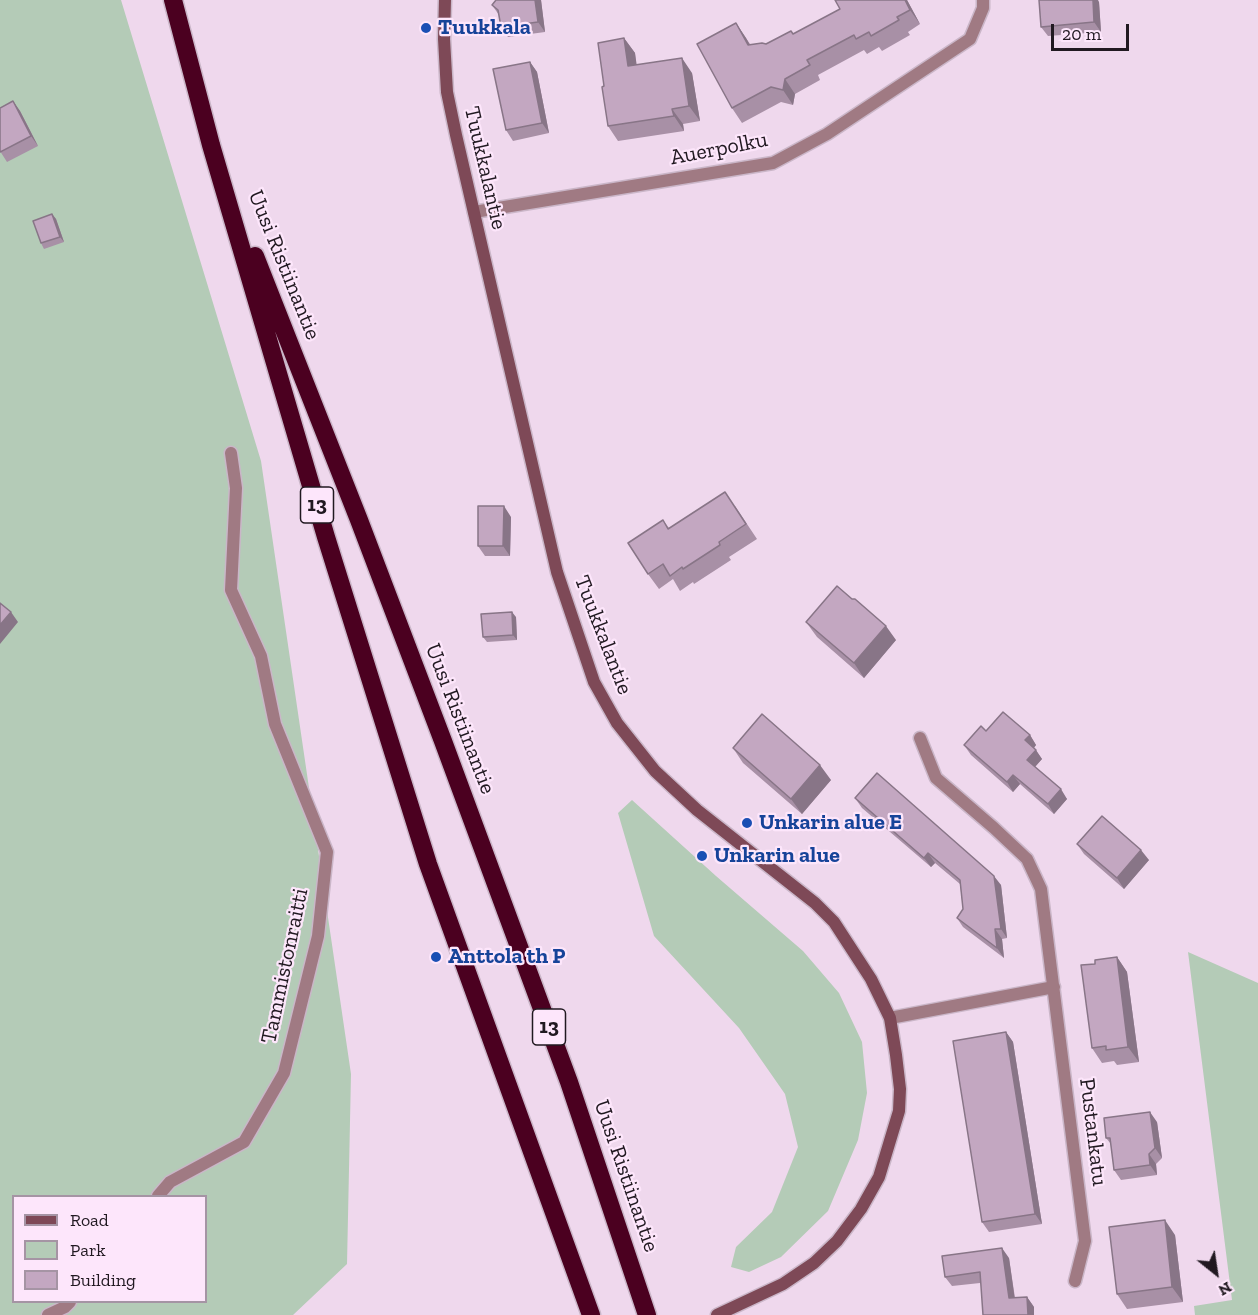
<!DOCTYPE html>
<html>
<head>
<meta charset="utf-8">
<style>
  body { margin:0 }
  #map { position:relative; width:1258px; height:1315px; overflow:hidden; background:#efd8ed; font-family:"Zilla Slab",serif }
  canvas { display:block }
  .legend { position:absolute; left:12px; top:1195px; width:195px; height:108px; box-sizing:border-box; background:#fde6fb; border:2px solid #a594a4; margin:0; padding:8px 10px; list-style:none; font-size:18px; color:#211921 }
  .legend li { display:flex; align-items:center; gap:12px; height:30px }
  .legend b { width:30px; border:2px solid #a594a4 }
  .north { position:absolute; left:1186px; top:1243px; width:60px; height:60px; -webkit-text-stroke:4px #fde6fb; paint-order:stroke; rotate:150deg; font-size:16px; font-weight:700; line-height:24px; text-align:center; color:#211921 }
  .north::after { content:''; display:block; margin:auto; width:21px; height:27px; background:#211921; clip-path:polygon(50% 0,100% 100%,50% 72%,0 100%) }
  .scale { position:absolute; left:1051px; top:24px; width:78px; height:27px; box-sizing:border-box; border:3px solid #211921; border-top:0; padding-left:8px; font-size:18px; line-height:21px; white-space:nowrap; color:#211921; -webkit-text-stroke:4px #fde6fb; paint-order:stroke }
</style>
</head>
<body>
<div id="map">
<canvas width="1258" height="1315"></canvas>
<ul class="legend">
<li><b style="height:8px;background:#7e4957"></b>Road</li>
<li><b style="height:16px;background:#b4cbb7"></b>Park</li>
<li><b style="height:16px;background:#c3a7c1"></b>Building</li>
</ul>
<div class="north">N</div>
<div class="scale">20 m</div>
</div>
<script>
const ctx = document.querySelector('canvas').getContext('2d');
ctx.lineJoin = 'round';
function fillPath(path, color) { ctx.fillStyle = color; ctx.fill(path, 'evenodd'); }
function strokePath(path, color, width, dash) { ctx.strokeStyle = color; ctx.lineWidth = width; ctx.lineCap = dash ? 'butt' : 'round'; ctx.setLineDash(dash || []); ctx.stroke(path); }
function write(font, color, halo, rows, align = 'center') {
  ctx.font = font + ' "Zilla Slab",serif'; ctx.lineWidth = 4.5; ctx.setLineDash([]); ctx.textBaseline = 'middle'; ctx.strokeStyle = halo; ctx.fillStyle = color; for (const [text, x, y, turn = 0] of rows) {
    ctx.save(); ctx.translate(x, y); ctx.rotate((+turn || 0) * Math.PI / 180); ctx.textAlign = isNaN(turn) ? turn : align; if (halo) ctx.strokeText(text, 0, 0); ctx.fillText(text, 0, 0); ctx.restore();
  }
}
const green = new Path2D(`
  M0,0h121l140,461 90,613 -4,190 -54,51h-293zM14,1196h192v106h-192z
  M632,800l84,76 87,75 36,42 23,49 5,51 -9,47 -30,71 -47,46 -32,15 -18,-5 5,-20 36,-35 26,-65 -13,-53 -46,-66 -85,-92 -36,-123z
  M1188,952l70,31v332h-63l-1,-9 38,-6z`);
const street = new Path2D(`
  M474,212l299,-49 54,-29 143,-95 13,-31v-8
  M920,738l16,40 58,50 33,31 14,30 44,352 -10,40
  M890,1018l164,-31
  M158,1196l12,-14 74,-40 40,-69 34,-137 9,-84 -52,-128 -14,-68 -30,-66 5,-102 -5,-35
  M48,1315l17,-8 5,-5`);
const secondary = new Path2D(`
  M445,0l-1,39 3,53 9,43 101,437 37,110 23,41 38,48 42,39 118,93 19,19 37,57 19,39 6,37 4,34 -1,22 -20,66 -18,32 -24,32 -23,22 -31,21 -66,31`);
const highway = new Path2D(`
  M173,0l38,145 115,392 102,327 163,451
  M255,256l104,264 84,221 126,341 78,233`);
const wall = new Path2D(`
  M496,0h45l4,32 -37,5 -7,-10 -2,-12 -7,-10z
  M907,0l13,24 -12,8 2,3 -28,16 -3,-4 -12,7 -3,-4 -46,25 2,5 -25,14 -2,11 -12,-3 -39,21 -10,-15 4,-85 14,21h16l27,-10z
  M1099,2l2,30 -53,4 -7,-9z
  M624,38l11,15 1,12 56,8 8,48 -17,3 1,7 -66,10 -10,-15 -4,-40z
  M530,62l7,10 12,61 -36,8 -7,-11z
  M13,101l7,10 18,35 -31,16 -7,-11z
  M52,214l4,5 8,23 -20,7 -3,-6z
  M735,506l22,33 -28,18 2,3 -37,24 -1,-2 -13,9 -7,-12 -14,10 -11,-15 15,-54 6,8z
  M511,517l-1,39h-25l-7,-10z
  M516,617l1,23 -30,2 -4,-5z
  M806,622l90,18 -32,38 -47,-41z
  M986,731l44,4 6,10 -2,3 8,11 -7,8 32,32 -13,15 -34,-30 -7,8 -42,-37 -7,-10z
  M733,748l98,32 -29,34 -59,-51z
  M855,798l146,87 6,53 -5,1 2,19 -41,-31 -6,-9 6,-9 -3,-25 -25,-21 -4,4 -69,-59z
  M1077,844l72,16 -25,29 -40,-35z
  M1117,957l10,15 12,90 -22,3 -3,-4 -12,2 -10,-15 3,-84z
  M1006,1032l7,10 29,182 -53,8 -7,-10z
  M1157,1122l5,36 -6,6 1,11 -36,5 -7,-10 -3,-26 -5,-6z
  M1175,1235l8,67 -56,7 -10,-15z
  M1009,1258l6,40 12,-1 7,10 -54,-24 -28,3 -7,-9z`);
const shadedWall = new Path2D(`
  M535,0h6l4,32 -7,-10z
  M905,0h2l13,24 -10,-14z
  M1093,0h5l1,2 2,30 -7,-10z
  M736,23l10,15 12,22 -10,-15z
  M624,38l11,15 4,28 -11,-15z
  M682,58l10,15 8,48 -11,-15z
  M530,62l7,10 12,61 -7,-10z
  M785,79l10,15 -2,11 -10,-15z
  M13,101l7,10 18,35 -7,-10z
  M672,109l11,15 1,7 -10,-15z
  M52,214l4,5 8,23 -4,-5z
  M504,506l7,11 -1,39 -7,-10z
  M11,612l7,10 -18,22v-19z
  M512,612l4,5 1,23 -4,-5z
  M886,626l10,14 -32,38 -10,-15z
  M1030,735l6,10 -4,5 -7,-10z
  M1036,750l6,9 -9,10 -6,-9z
  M820,765l11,15 -29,34 -11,-15z
  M1013,775l7,9 -7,8 -6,-10z
  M1061,789l6,10 -13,15 -6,-10z
  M1141,850l8,10 -25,29 -7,-11z
  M928,853l7,10 -4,4 -7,-9z
  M994,876l7,9 6,53 -6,-9z
  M995,929l7,10 2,19 -7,-10z
  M1117,957l10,15 12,90 -11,-15z
  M1006,1032l7,10 29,182 -7,-10z
  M1150,1112l7,10 5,36 -7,-10z
  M1149,1154l7,10 1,11 -7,-10z
  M1165,1220l10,15 8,67 -11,-15z
  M1002,1248l7,10 7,50 -7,-10z
  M1027,1297l7,10v8h-6z`);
const building = new Path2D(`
  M496,0h39l3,22 -37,5 -3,-17 -6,-5z
  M835,0h70l5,10 -13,7 2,3 -28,16 -2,-4 -13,7 -2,-4 -47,25 3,5 -25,14 -2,11 -12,-3 -39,21 -35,-64 39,-21 12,22 14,-2 4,1 25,-13 2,3 47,-25z
  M1039,0h54l1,22 -53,5z
  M624,38l4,28 54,-8 7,48 -17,3 2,7 -66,10 -6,-39 2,-1 -6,-43z
  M530,62l12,61 -36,7 -13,-61z
  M13,101l18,35 -31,16v-44z
  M52,214l8,23 -19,6 -8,-22z
  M725,492l21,32 -27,18 1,3 -37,24 -1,-2 -12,9 -7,-12 -15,10 -20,-31 35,-23 5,9z
  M478,506h26l-1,40h-25z
  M837,586l15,13h3l31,27 -32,37 -48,-41z
  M0,603l11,9 -11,13z
  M512,612l1,23 -30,2 -2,-23z
  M1003,712l27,23 -5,5 11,10 -9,10 34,29 -13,15 -35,-29 -6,7 -43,-37 17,-19 5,5z
  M762,714l58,51 -29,34 -58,-51z
  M877,773l117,103 7,53h-6l2,19 -40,-30 6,-9 -3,-29 -32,-27 -4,5 -69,-60z
  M1102,816l39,34 -24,28 -40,-34z
  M1117,957l11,90 -22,3v-4l-14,2 -11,-83 14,-1v-4z
  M1006,1032l29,182 -53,8 -29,-181z
  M1150,1112l5,36 -6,6 1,11 -36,5 -4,-32h-4l-2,-20z
  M1165,1220l7,67 -55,7 -8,-67z
  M1002,1248l7,50 18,-1 1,18h-45l-3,-43 -35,5 -3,-21z`);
const markers = [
  [426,28,6,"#1a4fb4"],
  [747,823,6,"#1a4fb4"],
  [702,856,6,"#1a4fb4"],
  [436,957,6,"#1a4fb4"]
];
const shields = [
  [317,505,33],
  [549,1027,33]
];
const shieldNames = [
  ["13",317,505],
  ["13",549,1027]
];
const transitNames = [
  ["Tuukkala",438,28],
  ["Unkarin alue E",759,823],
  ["Unkarin alue",714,856],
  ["Anttola th P",448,957]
];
const streetNames = [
  ["Auerpolku",719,149,-11],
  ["Tuukkalantie",485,168,77],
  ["Uusi Ristiinantie",284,265,68],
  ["Tuukkalantie",603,635,69],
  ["Uusi Ristiinantie",460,719,69],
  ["Tammistonraitti",285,966,-78],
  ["Pustankatu",1093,1132,83],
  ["Uusi Ristiinantie",626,1176,71]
];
fillPath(green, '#b4cbb7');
strokePath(street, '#cab6c8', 15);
strokePath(secondary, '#cab6c8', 15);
strokePath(highway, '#cab6c8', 21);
strokePath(street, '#a07a83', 12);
strokePath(secondary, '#7e4957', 12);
strokePath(highway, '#4b0020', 18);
fillPath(wall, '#a890a6');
fillPath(shadedWall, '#887587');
fillPath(building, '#c3a7c1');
strokePath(building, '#887587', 1.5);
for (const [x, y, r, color] of markers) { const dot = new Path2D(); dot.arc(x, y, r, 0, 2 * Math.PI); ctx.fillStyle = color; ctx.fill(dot); strokePath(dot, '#fde6fb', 2); }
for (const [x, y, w] of shields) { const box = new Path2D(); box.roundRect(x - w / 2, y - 18, w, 36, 4.5); ctx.fillStyle = '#fde6fb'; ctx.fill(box); strokePath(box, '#211921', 1.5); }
write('bold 21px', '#211921', null, shieldNames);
write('bold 22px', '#164399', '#fde6fb', transitNames, 'left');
write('22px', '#211921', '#fde6fb', streetNames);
</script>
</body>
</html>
